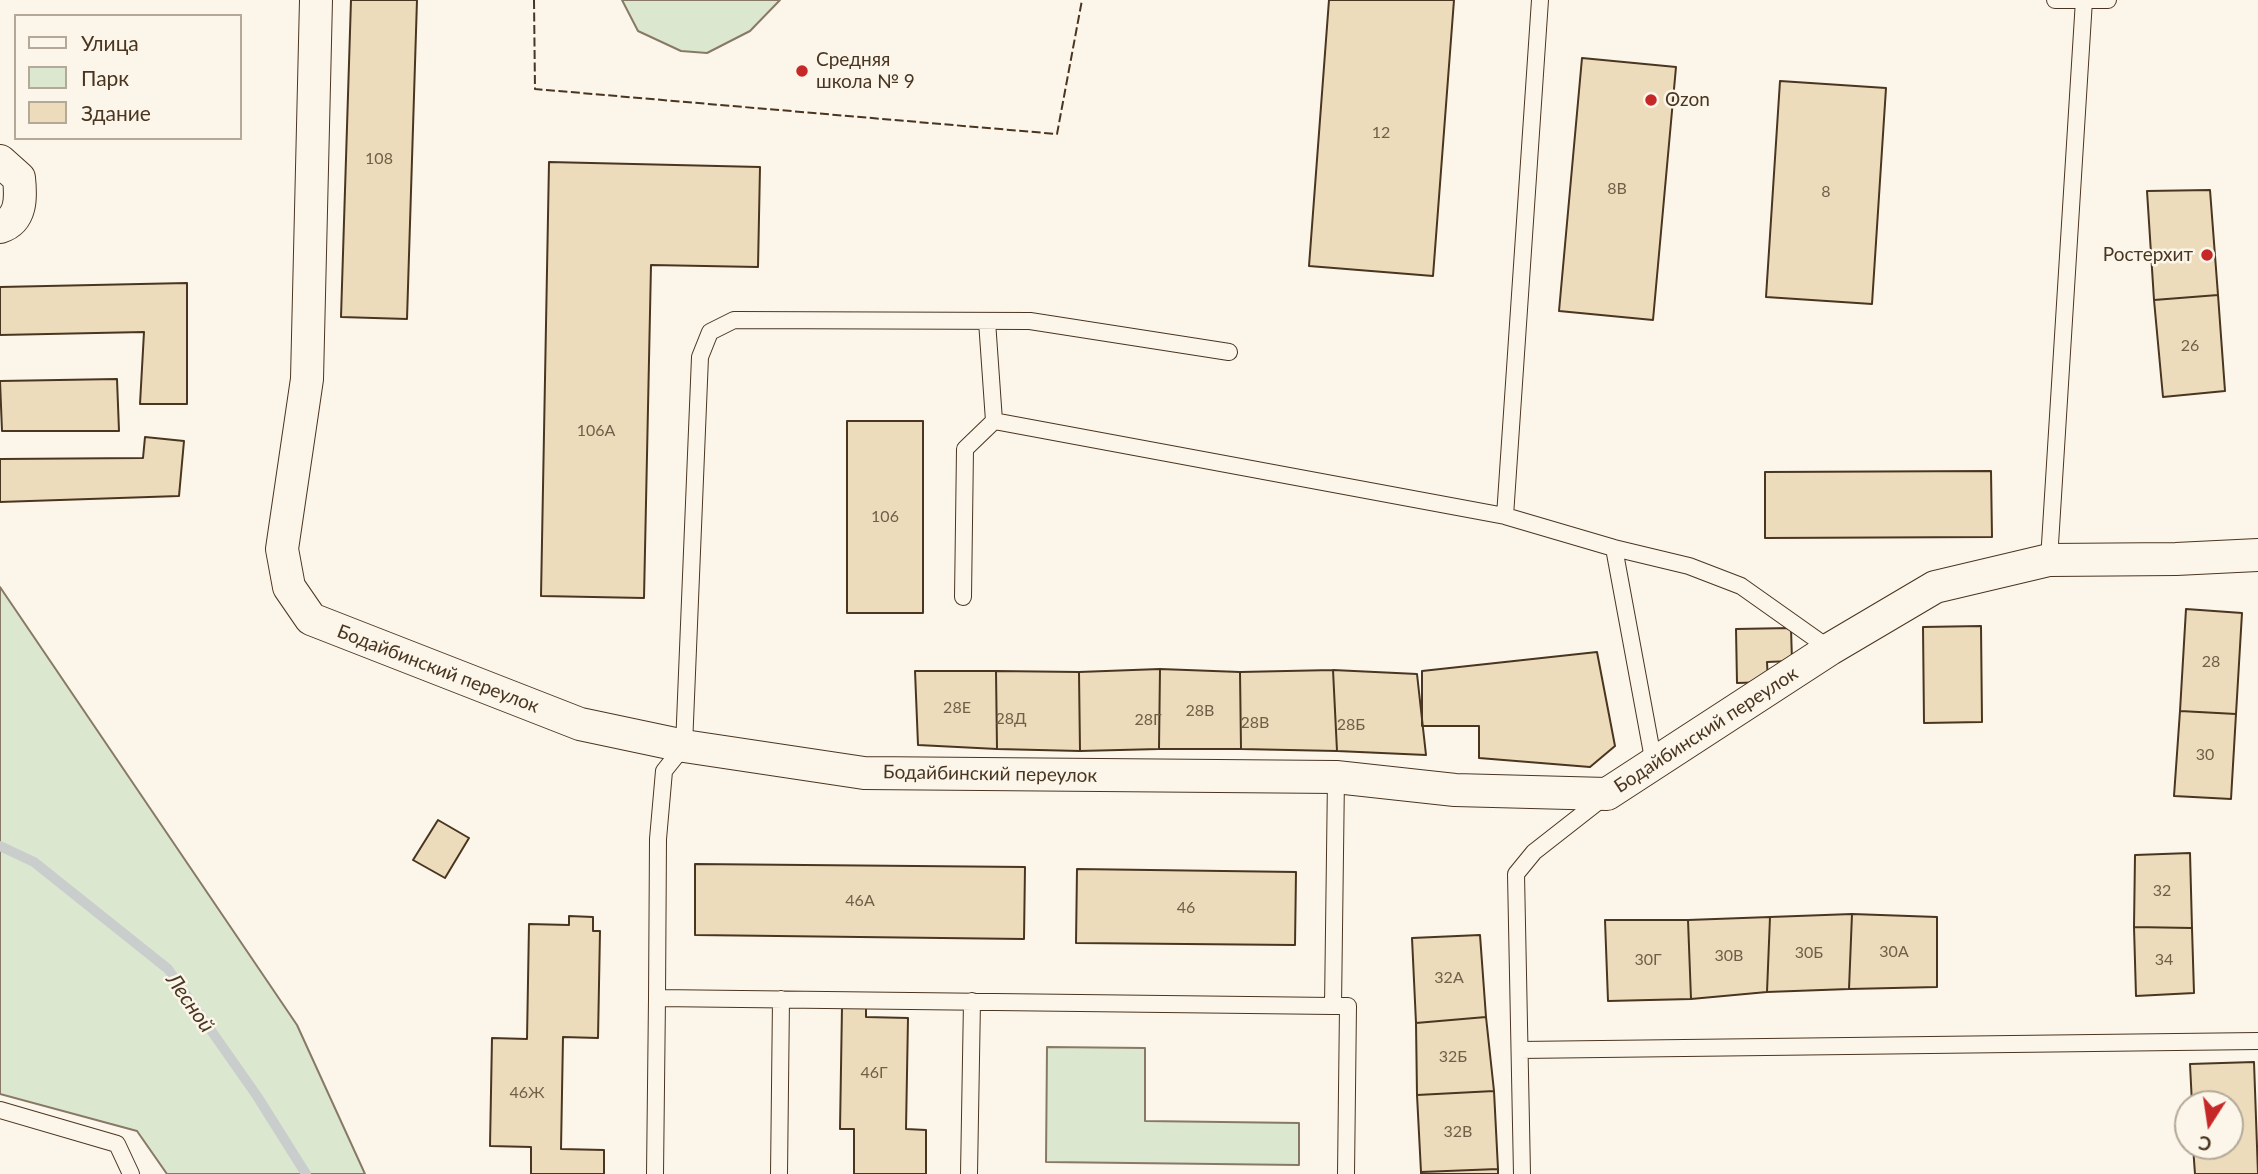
<!DOCTYPE html>
<html>
<head>
<meta charset="utf-8">
<style>
  body { margin:0 }
  #map { position:relative; width:2258px; height:1174px; overflow:hidden; background:#fbf6e9; font-family:Lato,sans-serif }
  canvas { display:block }
  .legend { position:absolute; left:14px; top:14px; width:228px; height:126px; box-sizing:border-box; background:#fbf6e9; border:2px solid #b4a999; margin:0; padding:9px 12px; list-style:none; font-size:21px; color:#4a3520 }
  .legend li { display:flex; align-items:center; gap:14px; height:35px }
  .legend b { width:35px; border:2px solid #b4a999 }
  .north { position:absolute; left:2174px; top:1090px; width:70px; height:70px; box-sizing:border-box; background:#fbf6e9; border:2px solid #b4a999; border-radius:50%; rotate:192deg; font-size:19px; font-weight:700; line-height:28px; text-align:center; color:#4a3520 }
  .north::after { content:''; display:block; margin:auto; width:24px; height:32px; background:#c62828; clip-path:polygon(50% 0,100% 100%,50% 72%,0 100%) }
</style>
</head>
<body>
<div id="map">
<canvas width="2258" height="1174"></canvas>
<ul class="legend">
<li><b style="height:9px;background:#fbf6e9"></b>Улица</li>
<li><b style="height:19px;background:#dce7d0"></b>Парк</li>
<li><b style="height:19px;background:#ecdcbc"></b>Здание</li>
</ul>
<div class="north">С</div>
</div>
<script>
const ctx = document.querySelector('canvas').getContext('2d');
ctx.lineJoin = 'round';
function fillPath(path, color) { ctx.fillStyle = color; ctx.fill(path, 'evenodd'); }
function strokePath(path, color, width, dash) { ctx.strokeStyle = color; ctx.lineWidth = width; ctx.lineCap = dash ? 'butt' : 'round'; ctx.setLineDash(dash || []); ctx.stroke(path); }
function write(font, color, halo, rows, align = 'center') {
  ctx.font = font + ' Lato,sans-serif'; ctx.lineWidth = 5; ctx.setLineDash([]); ctx.textBaseline = 'middle'; ctx.strokeStyle = halo; ctx.fillStyle = color; for (const [text, x, y, turn = 0] of rows) {
    ctx.save(); ctx.translate(x, y); ctx.rotate((+turn || 0) * Math.PI / 180); ctx.textAlign = isNaN(turn) ? turn : align; if (halo) ctx.strokeText(text, 0, 0); ctx.fillText(text, 0, 0); ctx.restore();
  }
}
const green = new Path2D(`
  M622,0h158l-30,31 -43,22 -26,-2 -43,-20z
  M0,587l297,438 68,149h-198l-30,-43 -137,-37z
  M1047,1047l98,1v73l154,2v42l-253,-3z`);
const stream = new Path2D(`
  M0,846l34,16 134,107 89,127 49,78`);
const building = new Path2D(`
  M351,0h66l-10,319 -66,-2z
  M1329,0h125l-21,276 -124,-10z
  M1582,58l94,9 -23,253 -94,-9z
  M1780,81l106,7 -14,216 -106,-7z
  M549,162l211,5 -2,100 -107,-2 -7,333 -103,-2z
  M2210,190l8,105 -64,5 -7,-109z
  M187,283v121h-47l4,-72 -144,3v-48z
  M2218,295l7,96 -62,6 -9,-97z
  M117,379l2,52h-117l-2,-50z
  M847,421h76v192h-76z
  M145,437l39,4 -5,55 -179,6v-43l143,-1z
  M1991,471l1,66 -227,1v-66z
  M2186,609l56,4 -6,101 -56,-3z
  M1981,626l1,96 -58,1 -1,-96z
  M1791,628l1,33 -25,1 1,20 -31,1 -1,-54z
  M1597,652l18,94 -25,21 -111,-9v-32h-57v-55z
  M1160,669l80,3 1,77h-82z
  M1160,669l-1,80 -79,2 -1,-79z
  M1333,670l84,4 9,81 -89,-4z
  M1333,670l4,81 -96,-2 -1,-77z
  M915,671h81l1,78 -79,-4z
  M996,671l83,1 1,79 -83,-2z
  M2180,711l56,3 -5,85 -57,-3z
  M438,820l31,18 -24,40 -32,-18z
  M2190,853l2,75 -58,-1 1,-72z
  M695,864l330,3 -1,72 -329,-4z
  M1077,869l219,3 -1,73 -219,-2z
  M1852,914l85,3v70l-88,2z
  M1852,914l-3,75 -82,3 3,-75z
  M569,916l24,1v14h7l-2,107 -35,-1 -2,112 43,1v24h-73v-27l-41,-1 2,-108 35,1 2,-115 40,1z
  M1770,917l-3,75 -76,7 -3,-79z
  M1605,920h83l3,79 -83,2z
  M2134,927l58,1 2,65 -58,3z
  M1480,935l6,82 -70,6 -4,-85z
  M842,1007h24v10l42,1 -2,111 20,1v44h-72v-45h-14z
  M1486,1017l8,74 -77,4 -1,-72z
  M2254,1062l4,112h-63l-2,-28h37v-42h-38l-2,-40z
  M1494,1091l4,78 -77,3 -4,-77z
  M1498,1169v5h-77v-2z`);
const lane = new Path2D(`
  M2055,0h53
  M1229,352l-199,-31 -296,-1 -24,12 -10,25 -16,389 -20,25 -6,68 -1,159 676,8 3,-229
  M994,421l511,95 109,32 75,18 52,20 89,63
  M1505,516l35,-516
  M1614,548l40,216
  M2049,560l35,-560
  M963,597l2,-148 29,-28 -7,-100
  M1333,1006h15l-2,168
  M1520,1050l738,-9
  M0,1110l117,34 14,30
  M655,1174l2,-176
  M779,1174l2,-175
  M969,1174l3,-173
  M1522,1174l-6,-300 18,-22 69,-54`);
const street = new Path2D(`
  M316,0l-9,379 -25,170 7,38 22,32 269,105 104,22 180,27 472,4 119,13 152,4 223,-145 105,-62 114,-27 127,-1 82,-4
  M0,161l19,17c2,19 3,42 -19,49`);
const fence = new Path2D(`
  M534,0l1,89 522,45 25,-134`);
const markers = [
  [802,71,7,"#c62828"],
  [1651,100,7,"#c62828"],
  [2207,255,7,"#c62828"]
];
const numberNames = [
  ["12",1381,133],
  ["108",379,159],
  ["8В",1617,189],
  ["8",1826,192],
  ["26",2190,346],
  ["106А",596,431],
  ["106",885,517],
  ["28",2211,662],
  ["28Е",957,708],
  ["28В",1200,711],
  ["28Д",1011,719],
  ["28Г",1148,720],
  ["28В",1255,723],
  ["28Б",1351,725],
  ["30",2205,755],
  ["32",2162,891],
  ["46А",860,901],
  ["46",1186,908],
  ["30А",1894,952],
  ["30Б",1809,953],
  ["30В",1729,956],
  ["30Г",1648,960],
  ["34",2164,960],
  ["32А",1449,978],
  ["32Б",1453,1057],
  ["46Г",874,1073],
  ["46Ж",527,1093],
  ["32В",1458,1132]
];
const poiNames = [
  ["Средняя",816,60],
  ["школа № 9",816,82],
  ["Ozon",1665,100],
  ["Ростерхит",2193,255,"right"]
];
const streetNames = [
  ["Бодайбинский переулок",438,669,21],
  ["Бодайбинский переулок",1706,730,-33],
  ["Бодайбинский переулок",990,774,1]
];
const waterNames = [
  ["Лесной",190,1003,55]
];
fillPath(green, '#dce7d0');
strokePath(green, '#887966', 2);
strokePath(stream, '#c9cecd', 10);
fillPath(building, '#ecdcbc');
strokePath(building, '#4a3520', 2);
strokePath(lane, '#4a3520', 18);
strokePath(street, '#4a3520', 34);
strokePath(lane, '#fbf6e9', 16);
strokePath(street, '#fbf6e9', 32);
strokePath(fence, '#4a3520', 2, [9, 3.5]);
for (const [x, y, r, color] of markers) { const dot = new Path2D(); dot.arc(x, y, r, 0, 2 * Math.PI); ctx.fillStyle = color; ctx.fill(dot); strokePath(dot, '#fbf6e9', 2.5); }
write('16px', '#725f47', null, numberNames);
write('19px', '#4a3520', '#fbf6e9', poiNames, 'left');
write('19px', '#4a3520', '#fbf6e9', streetNames);
write('italic 21px', '#4a3520', '#fbf6e9', waterNames);
</script>
</body>
</html>
